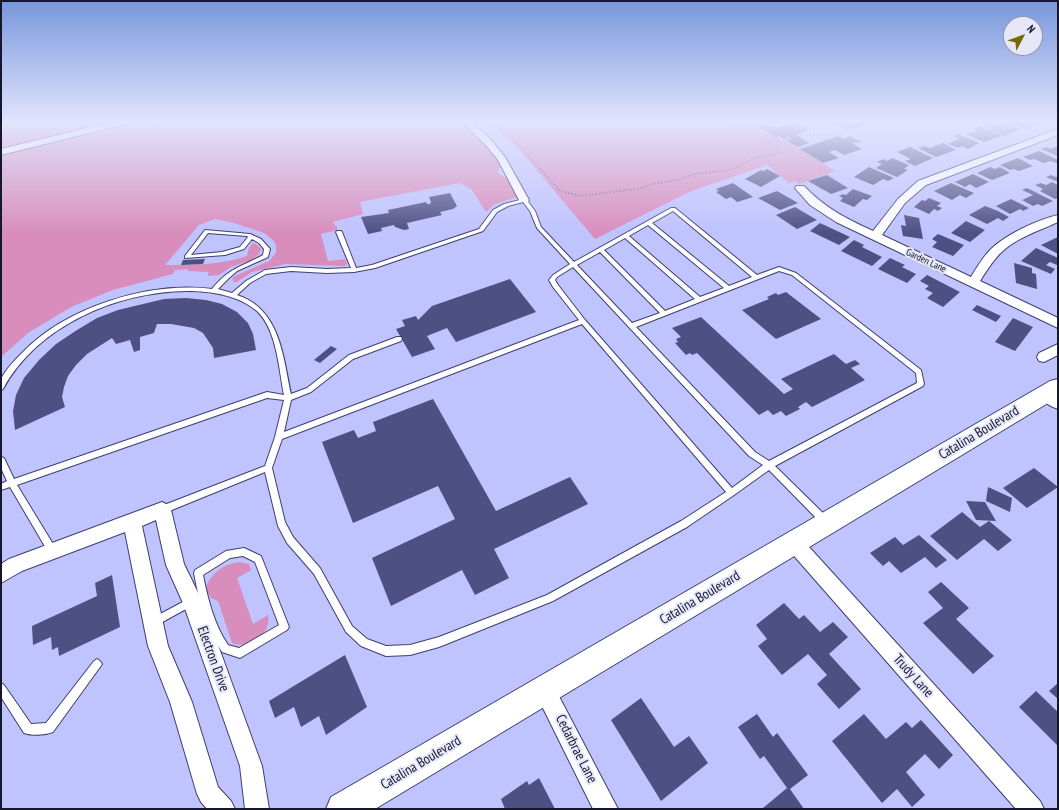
<!DOCTYPE html>
<html>
<head>
<meta charset="utf-8">
<style>
  body { margin:0 }
  #map { position:relative; width:1059px; height:810px; overflow:hidden; background:#bfc3fe; font-family:"PT Sans Narrow",sans-serif }
  canvas { display:block }
  .frame { position:absolute; inset:0; border:2px solid #16162c; pointer-events:none }
  .north { position:absolute; left:1003px; top:16px; width:40px; height:40px; box-sizing:border-box; background:#e6e8fa; border:1px solid #9394a8; border-radius:50%; rotate:49deg; font-size:11px; font-weight:700; line-height:16px; text-align:center; color:#16162c }
  .north::after { content:''; display:block; margin:auto; width:14px; height:18px; background:#766a02; clip-path:polygon(50% 0,100% 100%,50% 72%,0 100%) }
</style>
</head>
<body>
<div id="map">
<canvas width="1059" height="810"></canvas>
<div class="frame"></div>
<div class="north">N</div>
</div>
<script>
const ctx = document.querySelector('canvas').getContext('2d');
ctx.lineJoin = 'round';
function fillPath(path, color) { ctx.fillStyle = color; ctx.fill(path, 'evenodd'); }
function strokePath(path, color, width, dash) { ctx.strokeStyle = color; ctx.lineWidth = width; ctx.lineCap = dash ? 'butt' : 'round'; ctx.setLineDash(dash || []); ctx.stroke(path); }
function write(font, color, halo, rows, align = 'center') {
  ctx.font = font + ' "PT Sans Narrow",sans-serif'; ctx.lineWidth = 4; ctx.setLineDash([]); ctx.textBaseline = 'middle'; ctx.strokeStyle = halo; ctx.fillStyle = color; for (const [text, x, y, turn = 0] of rows) {
    ctx.save(); ctx.translate(x, y); ctx.rotate((+turn || 0) * Math.PI / 180); ctx.textAlign = isNaN(turn) ? turn : align; if (halo) ctx.strokeText(text, 0, 0); ctx.fillText(text, 0, 0); ctx.restore();
  }
}
const green = new Path2D(`
  M1,121h120l-120,29z
  M136,121h11l6,4 3,-4h305l32,30 10,16 -5,2 1,5 9,5 10,18 -23,7 -9,8 -14,-22 -12,-7 -100,19 3,12 -30,8 2,4h2v4l-16,4 7,27 17,-2 2,5 -2,2 -60,-2 -33,8 -15,10h-3l-2,-3 3,-3 34,-15 7,-8v-7l-2,-5 -10,-8 -30,-10 -19,-4 -16,6 -34,40c28,0 55,0 82,-9l2,-8 4,-5 3,1 5,5 -2,5 -8,6 -20,7 -12,8 -12,1 2,-4 -21,-1v-2l-13,1 -2,4 -60,16 -42,17 -43,26 -27,24v-203z
  M487,121h309l-39,6 43,22 35,22 -36,13 -4,-3 -6,2 -22,-18 -78,27 -94,47 -77,-91z
  M239,562l10,2 2,6 -14,8 16,46 15,-9c4,19 -19,35 -36,28l-14,-42 -7,-3 -6,-9c6,-16 18,-25 34,-27z`);
const building = new Path2D(`
  M827,121h49l-20,7 -11,1z
  M1007,121h29l5,2 -15,6z
  M794,122l15,8 -13,5 13,8 -11,4 -13,-7 7,-1 -4,-3 -4,3 -5,-3 -3,1 -19,-10 11,-3 8,4z
  M1004,122l17,7 -17,7 -19,-9z
  M979,126l23,10 -18,6 -19,-8 12,-3 -5,-2z
  M958,134l21,9 -11,6 -6,-3 -4,2 -10,-4 12,-6 -6,-2z
  M838,136l5,3 7,-3 11,6 -9,1 10,6 -18,6 -9,-5 -6,2 10,6 -16,5 -23,-14z
  M943,143l13,7 -20,7 -18,-9 7,-2 5,2z
  M1058,146v10l-17,-7 6,-2 3,2z
  M910,147l23,11 -18,8 -10,-5 6,-2 -14,-7z
  M1039,151l19,9v3h-2l-6,-2 -6,2 -10,-4 -4,1 -7,-3z
  M892,158l17,7 -5,4 4,1 -11,7 -21,-9 6,-4 -5,-2 6,-3 4,2z
  M1018,158l15,8 -14,5 -5,-2 -4,1 -10,-5z
  M869,167l25,11 -6,3 -5,-2 -10,6 -19,-8z
  M990,167l5,2 5,-2 10,6 -18,7 -15,-7z
  M767,169l13,7 -19,11 -16,-8 16,-9 3,1z
  M973,174l16,8 -13,6 -6,-4 -5,3 -10,-5z
  M827,175l21,13 -17,6 -23,-13z
  M1051,175l5,2 2,-1v6l-12,-5z
  M1052,182l6,3v13l-3,1 -15,-8 3,-2 -8,-4 6,-2 5,2z
  M733,183l20,14 -16,5 -6,-5 -5,2 -10,-7 3,-1 -3,-2z
  M951,183l23,10 -8,5 -6,-3 -8,5 -18,-9z
  M1027,188l26,13 -11,5 -4,-2 -5,2 -11,-6 11,-5 -11,-5z
  M853,189l19,7 -5,4 -4,-1 -9,8 -14,-6 3,-3 -4,-2 4,-2 3,1z
  M777,191l21,12 -18,7 -22,-12z
  M450,193l7,13 -4,3 -13,3 2,3 -35,8 2,6 -5,1 -9,-3 -1,-2 -13,3 1,3 -14,3 -7,-17 28,-4 -1,-3 38,-8 1,2h3l1,-2 -2,-5z
  M929,198l12,5 -4,3 5,2 -4,3 -4,-2 -5,5 -15,-7 8,-7 3,1z
  M1011,199l18,9 -6,3 -3,-2 -10,5 -14,-8z
  M985,206l13,5 11,6 -6,4 -5,-3 -11,6 -18,-9z
  M795,207l22,13 -20,9 -21,-14z
  M904,215l15,3 4,21 -20,-3 -2,-11 5,1z
  M966,221l19,9 -15,12 -19,-9z
  M820,223l30,14 -11,8 -29,-14z
  M938,234l26,11 -11,11 -21,-9 5,-5 -5,-3z
  M1058,237v17l-17,-9z
  M854,240l10,5 -2,2 20,10 -10,9 -31,-15z
  M1036,248l22,10 -1,7 -7,-3 -4,3 9,4 -4,5 -30,-13z
  M890,258l15,7 -3,2 14,7 -9,9 -29,-14z
  M205,259l-2,5 -22,1 2,-5z
  M1014,263l18,5v5l4,1 1,15 -21,-6z
  M927,275l33,17 -17,15 -16,-9 6,-5 -8,-4 4,-3 -9,-5z
  M510,279l26,33 -80,30 -9,-14 -20,8 8,13 -23,8 -16,-28 9,-3 -3,-6 14,-4 2,4 14,-14z
  M786,292l35,27 -45,20 -34,-29 27,-11 -2,-2 9,-4 2,2z
  M186,298l20,2 16,4 15,8 11,11 5,11 3,16 -42,8 -1,-10 -10,-15 -9,-5 -23,-4h-14l-3,9 -14,4v13l-6,2 -4,-12 -14,4 -4,-6 -25,16 -11,11 -8,11 -4,11 -2,10 3,10 -50,23 -2,-19 3,-16 8,-17 15,-18 17,-16 21,-14 20,-12 21,-8 46,-11z
  M977,305l24,11 -5,6 -24,-12z
  M701,317l83,77 9,-5 -12,-10 53,-25 12,10 9,-4 5,4 -9,4 14,12 -53,27 -6,-5 -8,5 2,2 -14,7 -5,-5 -8,4 -5,-5 -9,5 -62,-62 -5,2 -2,-2 -4,2 -11,-12 3,-1 -2,-3 5,-2 -9,-9z
  M1013,318l20,9 -18,24 -20,-9z
  M331,346l6,3 -17,14 -6,-3z
  M433,399l63,112 74,-34 18,27 -94,45 15,29 -34,17 -13,-25 -71,36 -19,-48 83,-39 -17,-33 -85,37 -31,-81 32,-12 4,8 18,-7 -3,-9z
  M1034,468l24,19 -31,21 -24,-20z
  M988,487l24,11 -2,14 -24,-11z
  M966,501l19,1 11,19 -20,-1z
  M962,512l18,15 9,-6 23,19 -14,11 -14,-12 -27,21 -27,-24z
  M919,535l28,25 -11,8 -11,-11 -24,16 -12,-12 -6,5 -13,-13 25,-16 8,8z
  M112,575l8,52 -61,29 -1,-9 -6,3 -1,-13 -18,8 -1,-19 65,-30 -2,-13z
  M941,582l28,26 -13,11 38,37 -21,18 -50,-51 20,-15 -15,-16z
  M784,603l15,16 5,-4 16,17 13,-10 15,15 -19,17 32,35 -22,20 -22,-25 10,-9 -19,-21 -26,21 -24,-29 9,-7 -11,-14z
  M345,655l22,52 -41,28 -7,-19 -18,11 -7,-20 -19,11 -6,-17z
  M1058,683v16l-9,-8z
  M1036,691l22,21v34l-39,-39z
  M641,698l33,49 15,-11 19,27 -47,38 -50,-81z
  M757,714l16,23 4,-4 31,42 -18,14 14,20h-40l-1,-1 24,-20 -23,-32 -4,3 -22,-32z
  M864,714l22,25 20,-17 6,6 9,-8 32,35 -14,14 -14,-15 -19,18 19,23 -13,12 -15,-18 -15,14 -50,-62z
  M539,778l16,31h-50l-4,-10 26,-18 2,4z`);
const path = new Path2D(`
  M496,121l-1,3 18,15 47,52 22,5 61,-8 9,-4 26,-4 16,-6 36,-4 27,-13 22,-4 -3,-12
  M686,121h10
  M720,121l10,4 12,2
  M731,121l38,20 36,-6 36,-1 41,-13`);
const service = new Path2D(`
  M524,199h2l9,12 6,16 33,35 97,-54h4l82,67 22,-8 17,6 125,97 3,14 -1,2 -148,80 53,52 1,3 -1,3 -3,1 -3,-1 -53,-54 -35,25 -47,32 -134,74 -114,46 -29,8 -24,1 -25,-10 -15,-14 -32,-58 -27,-31 -9,-17 -13,-54 -103,42 -3,-1 -1,-3 1,-3 106,-41 10,-29 9,-37 -17,-2 -250,87 39,64 1,3 -1,3 -3,1 -3,-1 -40,-68 -9,3v-6l6,-3 -6,-13v-11l3,1 10,21 253,-87 17,3c-5,-25 -7,-64 -26,-83 -19,-17 -47,-21 -71,-21 -70,1 -149,34 -184,98l-2,1c0,-3 -1,-7 0,-10 3,-9 13,-19 20,-26 44,-47 128,-73 191,-65 17,-21 29,-22 51,-34l1,-6 -5,-6 -7,-4 -8,10 -19,6 -40,3v-2l20,-26 45,4 11,5 9,10 -2,8 -31,14 -9,8 -10,10 14,4 14,-12 19,-11 26,-3 36,2 24,-1 -15,-36 1,-1h4l1,1 14,36 16,-3 107,-36 14,-19 11,-6zM523,202l7,9 7,17 33,36 -17,11 -4,5 4,7 26,33 -295,112 7,-32 20,-8 42,-33 48,-18 1,-2 -1,-2h-4l-48,18 -42,33 -16,6c-8,-38 -11,-85 -54,-99l13,-12 16,-9 25,-3 36,2 27,-1 21,-4 108,-37 14,-19 11,-6zM673,211l79,66 -23,9 -77,-63zM648,225l76,63 -24,9 -71,-61zM208,233l39,3 1,1 -8,10 -18,5 -31,3zM625,238l70,61 -30,12 -61,-61zM600,252l60,61 -28,10 -55,-58zM573,267l176,189 14,9 -31,23 -147,-168 -27,-35 -3,-5 2,-3zM779,271l13,4 124,98 1,10 -148,78 -14,-9 -119,-125zM582,324l144,168 -45,29 -134,74 -108,42 -29,8 -24,1 -19,-7 -15,-13 -32,-58 -27,-31 -8,-15 -13,-54 10,-29z
  M244,548l17,8 28,71 -2,3 -47,28 -18,-6c-16,-24 -23,-51 -28,-79l1,-3 31,-19zM243,556l12,6 24,63 -40,23 -11,-3c-14,-21 -20,-45 -25,-70l27,-17z
  M192,597l3,1 1,3 -1,3 -38,21 -3,2 -3,-2 -2,-3 2,-3z
  M97,659l3,2 2,3 -2,3 -47,65c-8,3 -21,4 -29,1l-23,-36v-14l3,2 27,39 15,-1 48,-62z`);
const minor = new Path2D(`
  M116,121h14l-1,2 -128,32v-6z
  M461,121h9l21,19 14,17 24,43 -1,2h-8l-22,-42 -13,-16z
  M1058,129v6l-132,50 -21,18 -23,32 89,42c6,-10 12,-20 20,-28 16,-15 46,-29 67,-34v7c-22,10 -46,17 -62,36 -6,7 -11,15 -16,23l78,37v10l-222,-106 -26,-17 -15,-17 1,-2h8c21,22 41,32 69,45l25,-32 20,-18z
  M1058,344v11l-14,7 -5,-1 -2,-4 2,-4z
  M1045,388l13,7v14c-8,-3 -17,-8 -20,-15l2,-4z
  M162,502l6,3 3,5 13,54 18,37 60,165 7,43h-24l-5,-43 -57,-163 -17,-38 -10,-45 -14,6 26,120 24,56 26,85 13,14 4,8h-28l-6,-7 -4,-8 -27,-92 -22,-56 -23,-114 -103,39 -21,12v-19l8,-5z
  M794,535l6,2 240,264 4,8h-28l-228,-260 -3,-6 3,-6z
  M545,679l7,4 66,126h-25l-59,-119 4,-7z`);
const primary = new Path2D(`
  M1058,379v18l-683,412h-49l5,-12 719,-416z`);
const farStreetnames = [
  ["Garden Lane",926,261,25]
];
const nearStreetnames = [
  ["Catalina Boulevard",979,433,-31],
  ["Catalina Boulevard",700,598,-31],
  ["Electron Drive",213,659,70],
  ["Trudy Lane",913,676,48],
  ["Cedarbrae Lane",576,749,63],
  ["Catalina Boulevard",421,763,-31]
];
fillPath(green, '#d88dbd');
fillPath(building, '#4e4f83');
strokePath(service, '#3e3e70', 2);
strokePath(minor, '#3e3e70', 2);
strokePath(primary, '#3e3e70', 2);
strokePath(path, '#6d6f99', 1.5, [1.5, 2]);
fillPath(service, '#fff');
fillPath(minor, '#fff');
fillPath(primary, '#fff');
const sky = ctx.createLinearGradient(0, 0, 0, 234);
sky.addColorStop(0, '#7697db');
sky.addColorStop(0.52, '#e2e4ff');
sky.addColorStop(1, '#e2e4ff00');
ctx.fillStyle = sky;
ctx.fillRect(0, 0, 1059, 234);
write('10px', '#16162c', '#e6e8fa', farStreetnames);
write('14px', '#16162c', '#e6e8fa', nearStreetnames);
</script>
</body>
</html>
